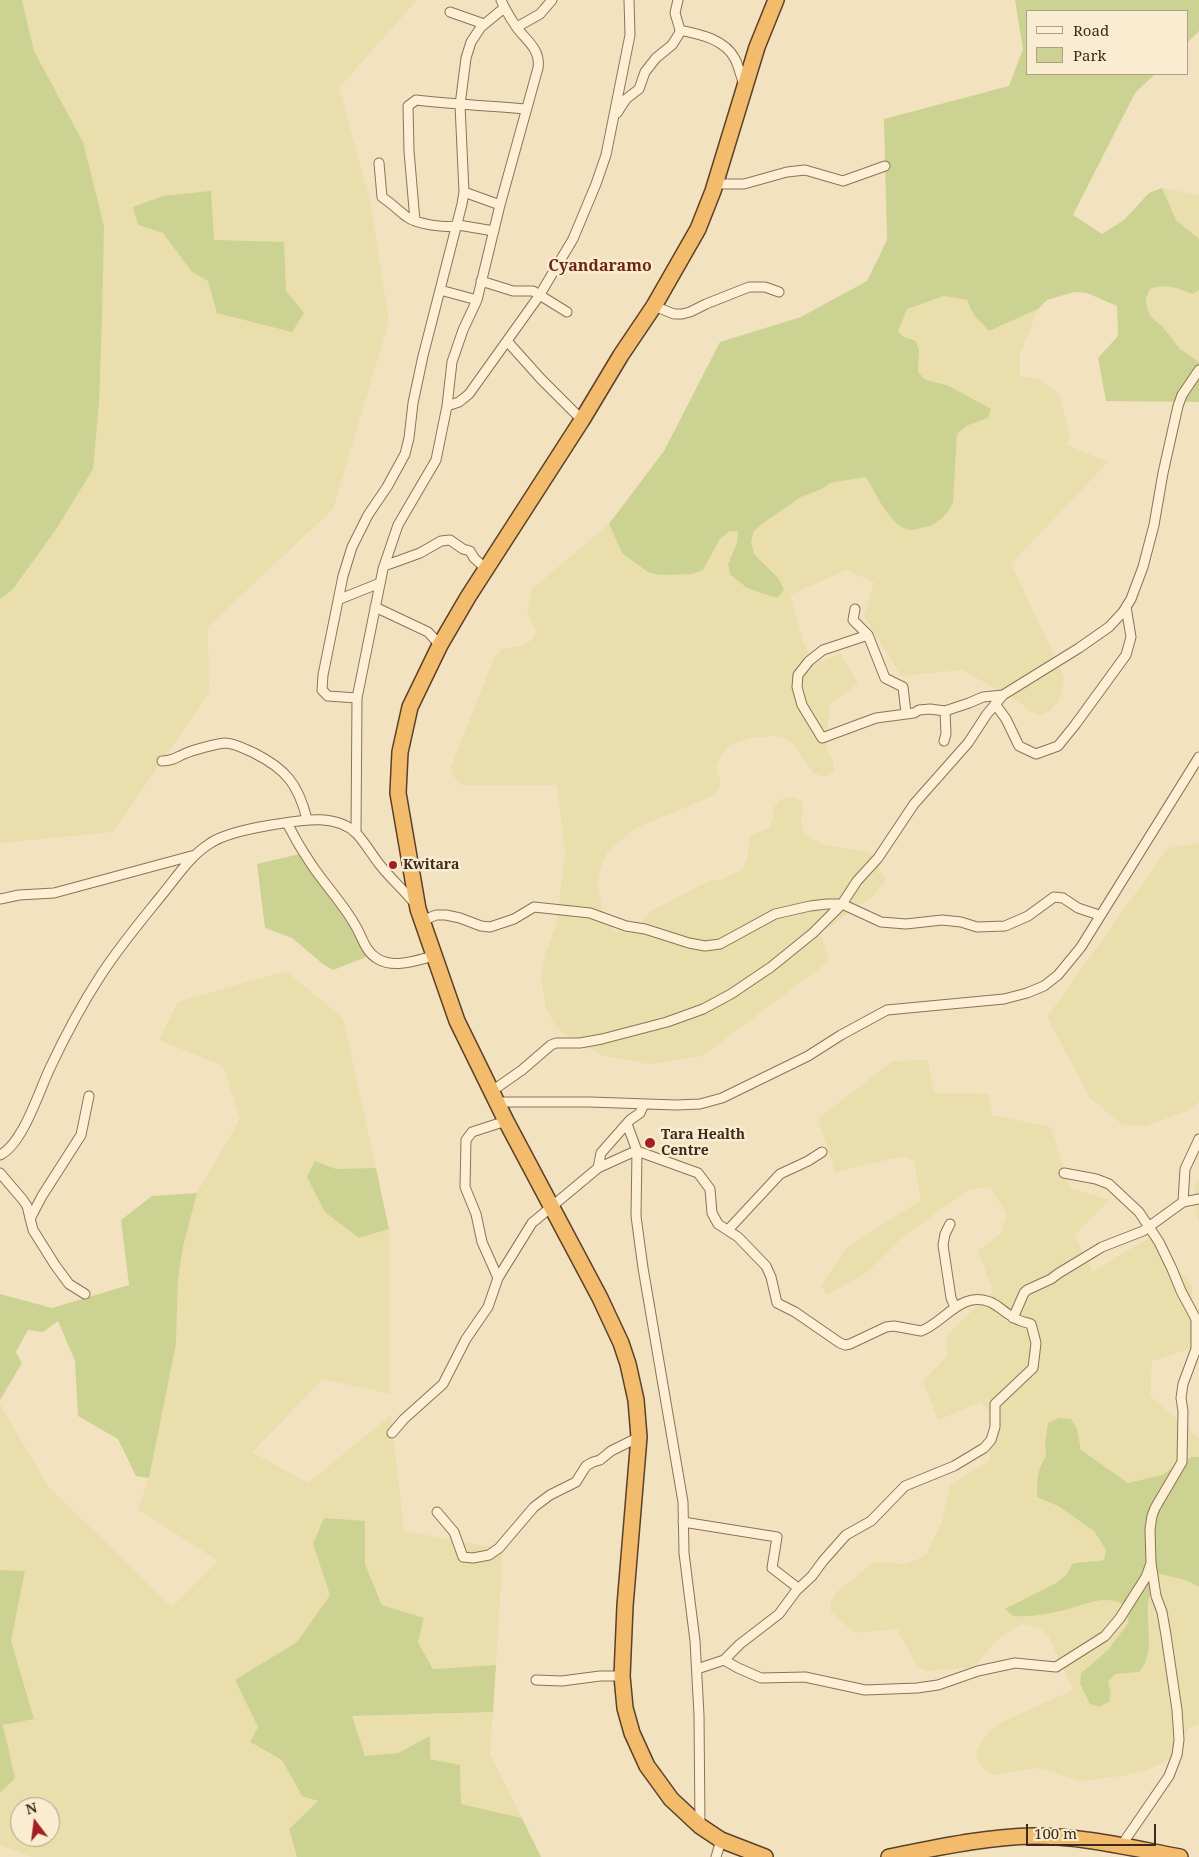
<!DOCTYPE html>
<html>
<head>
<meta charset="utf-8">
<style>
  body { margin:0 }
  #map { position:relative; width:1199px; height:1857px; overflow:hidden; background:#f3e2c0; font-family:"Noto Serif",serif }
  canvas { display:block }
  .legend { position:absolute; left:1026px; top:10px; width:162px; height:65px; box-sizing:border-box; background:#f9ecd0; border:1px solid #ad9f88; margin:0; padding:6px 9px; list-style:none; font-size:15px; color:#3c2b1c }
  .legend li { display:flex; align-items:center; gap:10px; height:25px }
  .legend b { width:25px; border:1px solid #ad9f88 }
  .north { position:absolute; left:10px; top:1797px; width:50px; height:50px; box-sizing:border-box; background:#f9ecd0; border:1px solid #ad9f88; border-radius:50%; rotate:345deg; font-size:14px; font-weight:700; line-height:20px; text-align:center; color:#3c2b1c }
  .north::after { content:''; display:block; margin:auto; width:18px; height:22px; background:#a41f23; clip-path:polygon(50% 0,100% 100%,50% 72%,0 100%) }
  .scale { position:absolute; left:1026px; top:1824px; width:130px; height:22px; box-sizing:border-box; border:2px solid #3c2b1c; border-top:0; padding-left:6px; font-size:15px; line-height:18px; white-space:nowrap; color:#3c2b1c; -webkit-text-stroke:4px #f9ecd0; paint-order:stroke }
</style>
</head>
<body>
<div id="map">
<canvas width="1199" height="1857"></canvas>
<ul class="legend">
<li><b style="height:6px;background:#fcefd4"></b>Road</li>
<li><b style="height:14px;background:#ccd292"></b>Park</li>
</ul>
<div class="north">N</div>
<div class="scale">100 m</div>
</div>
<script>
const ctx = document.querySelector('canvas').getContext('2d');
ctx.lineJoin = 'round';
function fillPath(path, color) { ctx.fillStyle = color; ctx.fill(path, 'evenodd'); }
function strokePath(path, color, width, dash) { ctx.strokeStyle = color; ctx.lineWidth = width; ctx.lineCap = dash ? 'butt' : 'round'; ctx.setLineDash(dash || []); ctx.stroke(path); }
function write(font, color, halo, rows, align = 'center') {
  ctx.font = font + ' "Noto Serif",serif'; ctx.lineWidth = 5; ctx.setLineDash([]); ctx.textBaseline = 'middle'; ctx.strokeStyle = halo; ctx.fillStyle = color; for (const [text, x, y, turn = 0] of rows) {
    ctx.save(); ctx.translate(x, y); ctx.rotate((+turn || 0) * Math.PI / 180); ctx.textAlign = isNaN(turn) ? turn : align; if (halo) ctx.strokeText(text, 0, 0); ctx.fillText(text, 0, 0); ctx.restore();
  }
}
const farmland = new Path2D(`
  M22,0h395l-78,88 31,113 19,120 -56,188 -125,118 1,66 -96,139 -113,11v-244l13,-10 44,-61 36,-59 -10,-327 -49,-91z
  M1162,188l37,7v44l-23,-19z
  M1160,285l13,1 19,8 7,-4v72l-19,-13 -18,-23 -10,-8 -5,-9 -1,-11 4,-9z
  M944,296l23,4 6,14 16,17 49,-22 -18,45v22l21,4 18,14 11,41 -3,10 41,17 -97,102 50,106 3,10 -6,22 -8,9 -11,4 -11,-4 -7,-8 -59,-33 -61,6 -37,-60 10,-34 -28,-12 -56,25 14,49 12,20 24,-11 18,31 -29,20 -2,47 6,9 1,11 -9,6 -12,-4 -18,-27 -9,-7 -13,-3 -23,2 -22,8 -12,19 5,21 -6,9 -79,33 -27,22 -6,10 -6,21 6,31 11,19 18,2 19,-22 58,-30 11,-1 21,-10 7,-12 1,-22 20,-8 4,-9 1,-12 7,-8 11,-2 9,3 2,11 -2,12 3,10 18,11 48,9 16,27 -11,14 -54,39 8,28 -126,95 -55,8 -47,-9 -35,-20 -11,-9 -9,-19 -5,-31 4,-21 11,-30 9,-69 -8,-71h-95l-8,-8 -3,-10 43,-109 7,-9 21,-3 10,-6 4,-9 -9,-20 5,-22 77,-65 13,29 81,17 17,-31 8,-7 10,-1 -1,12 -9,21 56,26 -5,-11 -25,-25 -3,-13 3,-10 8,-7 39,-27 21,-8 8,-6 36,-6 26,42 57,-8 4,-9 4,-68 9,-8 22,-8 -41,-33 -20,-5 -9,-8 1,-21 -21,-20 9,-22z
  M1199,843v259l-12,9 -42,15 -22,-1 -33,-27 -43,-81 121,-169z
  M286,971l57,47 33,150 -40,1 -21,-8 44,77 30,-9 1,165 -67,-15 -71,73 56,31 83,-68 13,116 99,18 -7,116 -62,4 -16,-27 6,-24 -41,-13 -18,-41v-42l-52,22 17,51 -33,47 -62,38 23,47 -8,15 32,18 20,36 16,5 -29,28 8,28h-265l-32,-12v-52l15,-15 -12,-53 31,-6 -23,-78 14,-70 -25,-1v-166l48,82 124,121 46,-46 -80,-52 11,-31 27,-134 2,-65 5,-32 14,-54 43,-74 -17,-53 -64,-26 19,-38zM20,1807h30v30h-30z
  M928,1060l6,33 54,1 4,21 59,12 19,61 40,12 -36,36 19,35 58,-34 41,49 -1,62 -39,13 -2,35 49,42v19h-8l-29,18 -34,8 -47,-33 -4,-21 -32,17 1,10 -6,9 -3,31 21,10 36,25 12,19 -2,10 -11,3 -10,-3 -11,4 -6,11 -8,7 -53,27 55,2 40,-12h12l9,4 8,19 -21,28 -27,23 -1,11 10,20 9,3 12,-15 -3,-10 7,-8 24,-2 11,-32 -2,-34 10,-33 30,8 11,6v138l-9,3 -21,31 -21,11 -20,5 -46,6 -44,-13 -44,7 -9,-5 -7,-8 -2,-11 13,-19 9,-8 75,-34 -24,-53 -7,-7 -20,-6 -22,13 -27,30 -47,4 -9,-5 -20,-37 -42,4 -24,-21v-11l7,-10 36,-29 32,2 19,-8 17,-34 8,-36 40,-26 -1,-49 -9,-9 -42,18 -15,-39 24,-25 -1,-20 47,-45 -15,-40 22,-17 7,-20 -17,-27 -21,2 -71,52 -32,32 -39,22 -6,-9 25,-38 75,-48 -7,-39 -11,-5 -68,16 -17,-53 74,-58z
  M1199,1178v43l-4,-13 -1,-22z
  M493,1712l-3,42 32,64 -61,-14 -1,-39 -30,-6 -1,-23 -31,17 -33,3 -14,-40z`);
const green = new Path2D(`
  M0,0h22l12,51 49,91 21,84 -2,91 -3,87 -6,65 -36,59 -44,61 -13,10z
  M1015,0h184v31l-11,11v-31h-160v63h127l-20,19 -62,122 29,19 22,-14 25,-27 13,-5 14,32 23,19v51l-7,4c-15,-6 -26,-11 -42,-5l-4,9 1,11 5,9 10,8 18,23 19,13v40l-93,-1 -8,-43 20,-22 -1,-30 -30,-13 -13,-1 -27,8 -9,9 -49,22 -16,-17 -6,-14 -23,-4 -37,13 -9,22 6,6 12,4 3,10 -1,21 8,8 21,5 44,24 -3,9 -22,8 -9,8 -4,68c-4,10 -13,20 -24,24 -6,1 -14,4 -19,4 -19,-2 -35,-38 -44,-53l-36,6 -8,6 -21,8 -39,27 -8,7 -3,10 3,13 25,25 5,11 -7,8 -30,-10 -17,-14 -2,-10 9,-21 1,-12 -10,1 -8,7 -17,31 -11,4 -32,1 -12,-3 -26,-19 -13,-29 55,-73 56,-109 81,-25 66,-36 20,-41 -3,-121 125,-33 14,-37z
  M211,191l3,49 70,2 2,49 18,22 -12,19 -75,-19 -9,-32 -16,-9 -29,-39 -25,-8 -5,-18 30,-11z
  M304,853l66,100 -6,5 -31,12 -10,-6 -31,-26 -27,-10 -8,-64z
  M315,1161l21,8 40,-1 13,61 -30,9 -34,-26 -18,-35z
  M197,1193l-14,54 -5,32 -2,65 -27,134 -13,-2 -18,-37 -40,-23 -3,-55 -17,-40 -15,11 -15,-2 -12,22 6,11 -22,37v-106l52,14 77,-23 -8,-65 31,-24z
  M1059,1418l12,1 6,10 4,21 47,33 34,-8 29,-18h8v130l-11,-6 -31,-8c-3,11 -8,23 -9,34 -1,23 7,46 -9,65l-24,2 -7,8 3,10 -2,10 -10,5 -9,-3 -10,-20 1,-11 27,-23 21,-28 -8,-19c-21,-9 -40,4 -61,8 -15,4 -32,6 -47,5l-8,-7 53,-27 8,-7 6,-11c12,-4 21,-1 32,-4l2,-10 -12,-19 -36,-25 -21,-9c0,-16 0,-28 9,-41l-1,-10 3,-23z
  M324,1518l41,3v43l17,41 42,13 -6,24 15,27 63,-4 -3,47 -141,4 13,40 33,-3 32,-17v23l30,6 1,39 61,14 19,39h-244l-8,-28 29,-28 -16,-5 -20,-36 -32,-18 8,-15 -23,-47 62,-38 33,-47 -17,-51z
  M0,1570l25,1 -14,70 23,78 -31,6 12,53 -15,15z`);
const minor = new Path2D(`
  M450,12l34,12
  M517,27l23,-13 12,-14
  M680,30c19,4 45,9 55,29 4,8 6,18 9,26
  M617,113l9,-14 13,-10 6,-17 11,-14 16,-13 7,-11 1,-4 -5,-17 3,-13
  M379,163l3,34c9,6 17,14 25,20 10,7 40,12 51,8l36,6
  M715,184h29l43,-12 18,-2 38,11 42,-15
  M464,192l36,13
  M415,221l-6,-70 -1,-45 8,-6c37,4 73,6 110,9
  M481,281l32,10h20l34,21
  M440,290l37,10
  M654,306l20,8h8l8,-2 16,-8 43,-17h16l14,5
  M507,341l34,38 41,41
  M447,406l12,-4 10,-8 70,-98 34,-57 23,-55 10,-29 24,-120 -1,-35
  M384,566l36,-13 21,-12 9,-1 13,9 7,2 4,7 12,11
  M340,599l40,-16
  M375,607l53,25 12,13
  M855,609l-2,11 15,15 17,43 18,9 3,26
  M868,635l-45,15 -14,11 -11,14 -1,12 5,18 20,33 54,-20 38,-5 5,-3 11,-1 15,2 24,-8 14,-6 20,-2
  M357,698l-29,-2 -6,-6 1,-15 20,-99 9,-29 16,-32 19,-28 18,-33 4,-16 4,-35 10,-47 39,-152 2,-12 -4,-87 6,-47 5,-16 10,-15 23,-19
  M995,704l11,15 13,27 17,8 22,-8 17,-21 51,-70 5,-18 -5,-30
  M944,741l2,-7 -1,-23
  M162,761c10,0 13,-3 22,-7 9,-4 31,-10 41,-11 9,0 20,6 29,10 32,16 44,31 53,66
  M287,823c6,11 12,23 19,33 14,24 35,44 49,69 7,11 10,27 23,34 17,10 39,1 56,-3
  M356,833l1,-135 26,-129 15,-44 38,-65 11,-54 5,-44 11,-32 14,-30 23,-95 38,-137c3,-18 -11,-27 -21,-40 -6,-9 -12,-18 -16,-28
  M0,899l19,-4 35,-2 141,-38
  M422,921l14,-6h10l14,3 21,8 9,1 24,-8 20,-12 56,6 36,13 19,3 44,14 16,3 15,-2 55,-30 35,-8 17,-2h15l39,18 25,2 36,-4 19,2 16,5 28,-1 23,-10 26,-19 9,1 15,10 21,7
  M492,1091l30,-21 29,-25 5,-2h24l22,-4 65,-17 36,-13 28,-15 40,-27 42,-34 29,-29 15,-23 21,-23 36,-54 54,-61 19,-29 16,-19 76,-47 30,-21 14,-15 8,-13 12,-32 11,-42 9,-52 15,-67 4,-11 17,-25
  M498,1102h92l86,3 24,-1 22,-6 86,-42 33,-21 46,-25 117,-11 23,-6 17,-7 14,-11 23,-28 118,-190
  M627,1124l10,27 -1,65 7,52 40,234 1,51 11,88 4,74 1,111
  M0,1155c23,-11 39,-64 50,-87 15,-32 32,-64 51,-93 18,-28 39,-53 60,-79 15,-18 28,-39 48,-52 14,-10 44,-16 62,-19 27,-4 64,-13 86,9 9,10 15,21 23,31 11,14 24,25 35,39
  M598,1168l3,-15 29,-33 10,-7 4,-9
  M0,1173l23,27 4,6 6,24 22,35 14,19 16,10
  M1064,1173l32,6 13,5 30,28 20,30 13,27 9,22 15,28v30l-13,35 -2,14 2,13 -1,51 -27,46 -3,8 -2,13 1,34 5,33 6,16 4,23 11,75 2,30 -2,15 -8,21 -48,70
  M1183,1202l16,-3
  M30,1219l12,-23 39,-61 8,-39
  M950,1224l-5,10 -2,11 8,53 4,9
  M728,1230l52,-56 28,-13 14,-9
  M498,1278l-16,-36 -6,-28 -11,-27 1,-47 6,-8 34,-11
  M1013,1318l11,-25 3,-3 24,-11 8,-6 43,-26 41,-16 40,-29 2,-33 14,-30
  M392,1433l12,-14 39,-35 23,-45 22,-32 10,-29 34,-55 66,-55 33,-15 6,-2 61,22 12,16 2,24 6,11 20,13 28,29 5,11 6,26 18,9 45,31 5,2 5,-1 36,-17 8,-1 27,5c23,-8 40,-41 69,-29 8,3 15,11 23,15 5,4 12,5 18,7l5,19 -3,25 -38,36v23l-4,13 -7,8 -30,18 -49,20 -34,35 -25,14 -23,26 -11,15 -16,15 -17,23 -39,30 -16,16 -27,9
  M437,1512l17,20 9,25 10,1 16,-3 10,-7 35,-41 16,-12 26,-13 10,-16 7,-4 7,-2 11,-9 28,-14
  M683,1522l94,15 -5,31 26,20
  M724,1660l14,8 23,10 44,-1 60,13 52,-2 21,-3 40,-14 37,-8 41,4 49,-31 15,-18 26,-41 5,-14
  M536,1680l26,1 38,-5h22
  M716,1857l5,-17`);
const trunk = new Path2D(`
  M765,1857l-44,-17 -21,-14 -29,-27 -13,-18 -11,-15 -15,-33 -7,-25 -3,-32 3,-70 14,-169 -3,-37 -8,-36 -7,-21 -21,-45 -94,-177 -49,-100 -39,-112 -20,-116 2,-41 10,-45 30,-62 28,-48 114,-177 39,-65 33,-49 44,-77 15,-38 44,-144 19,-47
  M889,1857c47,-9 95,-20 144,-21 50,0 98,12 147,21`);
const markers = [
  [393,865,5,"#a41f23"],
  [650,1143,6,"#a41f23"]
];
const poiNames = [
  ["Kwitara",403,865],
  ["Tara Health",661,1135],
  ["Centre",661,1151]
];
const quarterNames = [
  ["Cyandaramo",600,266]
];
fillPath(farmland, '#e9deac');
fillPath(green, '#ccd292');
strokePath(minor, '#8e7256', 11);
strokePath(trunk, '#5b402a', 18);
strokePath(minor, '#fcefd4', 9);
strokePath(trunk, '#f3bc6d', 15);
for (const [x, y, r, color] of markers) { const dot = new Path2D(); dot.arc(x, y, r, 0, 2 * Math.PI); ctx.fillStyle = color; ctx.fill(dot); strokePath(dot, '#f9ecd0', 2); }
write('bold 14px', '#3c2b1c', '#f9ecd0', poiNames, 'left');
write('bold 16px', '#6d2616', '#f9ecd0', quarterNames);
</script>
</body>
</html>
